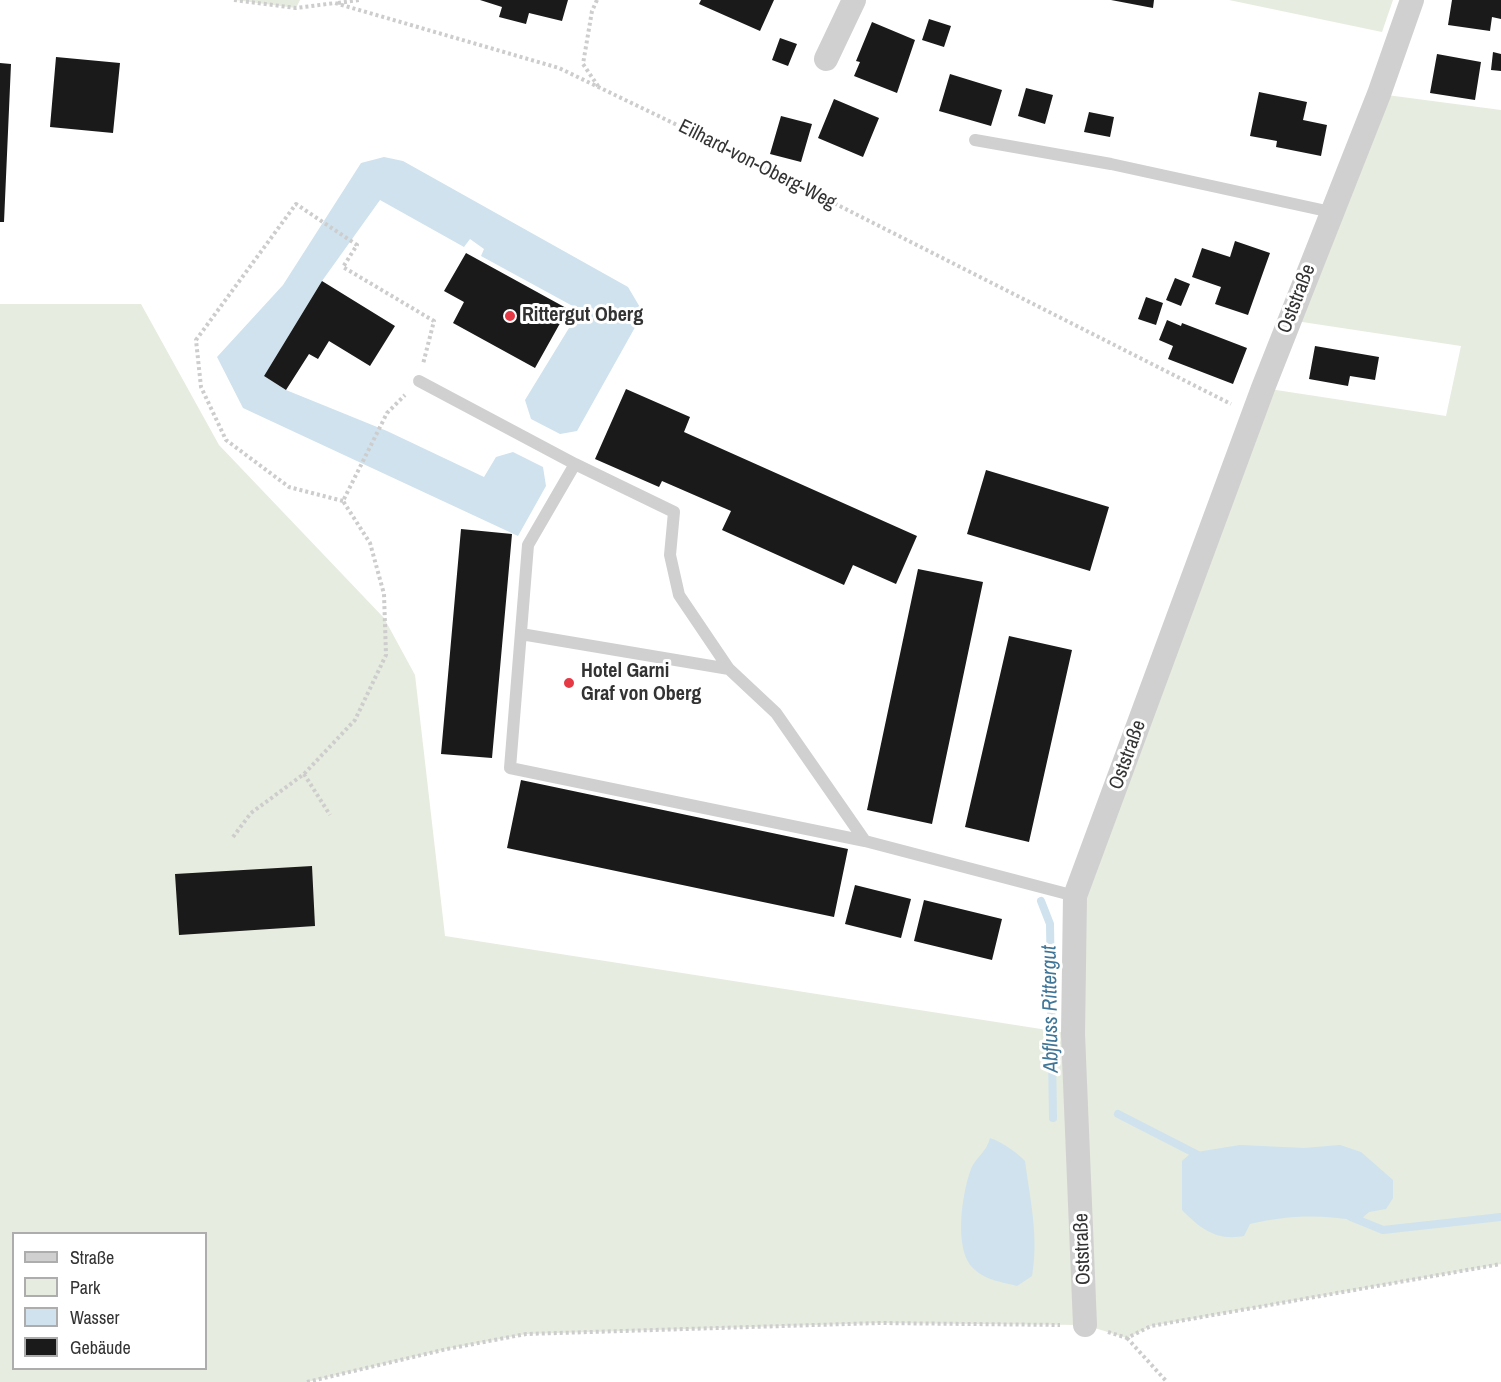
<!DOCTYPE html>
<html>
<head>
<meta charset="utf-8">
<style>
  body { margin:0 }
  #map { position:relative; width:1501px; height:1382px; overflow:hidden; background:#fff; font-family:"Archivo Narrow",sans-serif }
  canvas { display:block }
  .legend { position:absolute; left:12px; top:1232px; width:195px; height:138px; box-sizing:border-box; background:#fff; border:2px solid #adadad; margin:0; padding:8px 10px; list-style:none; font-size:18px; color:#333 }
  .legend li { display:flex; align-items:center; gap:12px; height:30px }
  .legend b { width:30px; border:2px solid #adadad }
</style>
</head>
<body>
<div id="map">
<canvas width="1501" height="1382"></canvas>
<ul class="legend">
<li><b style="height:8px;background:#d0d0d0"></b>Straße</li>
<li><b style="height:16px;background:#e6ecdf"></b>Park</li>
<li><b style="height:16px;background:#cfe2ee"></b>Wasser</li>
<li><b style="height:16px;background:#1a1a1a"></b>Gebäude</li>
</ul>
</div>
<script>
const ctx = document.querySelector('canvas').getContext('2d');
ctx.lineJoin = 'round';
function fillPath(path, color) { ctx.fillStyle = color; ctx.fill(path, 'evenodd'); }
function strokePath(path, color, width, dash) { ctx.strokeStyle = color; ctx.lineWidth = width; ctx.lineCap = dash ? 'butt' : 'round'; ctx.setLineDash(dash || []); ctx.stroke(path); }
function write(font, color, halo, rows, align = 'center') {
  ctx.font = font + ' "Archivo Narrow",sans-serif'; ctx.lineWidth = 6; ctx.setLineDash([]); ctx.textBaseline = 'middle'; ctx.strokeStyle = halo; ctx.fillStyle = color; for (const [text, x, y, turn = 0] of rows) {
    ctx.save(); ctx.translate(x, y); ctx.rotate((+turn || 0) * Math.PI / 180); ctx.textAlign = isNaN(turn) ? turn : align; if (halo) ctx.strokeText(text, 0, 0); ctx.fillText(text, 0, 0); ctx.restore();
  }
}
const green = new Path2D(`
  M235,0h65l-4,8z
  M1229,0h164l-11,32z
  M1379,94l122,16v1154l-350,62 -24,12 -42,-13 -206,-2 -353,11 -79,15 -140,33h-307v-1078h141l78,141 165,173 31,57 30,261 628,98 2,-138 188,-508 183,28 15,-70 -172,-26zM14,1234h192v134h-192z`);
const water = new Path2D(`
  M384,157l19,4 225,126 13,22 -3,13 -61,109 -17,3 -29,-15 -6,-19 55,-90 -99,-54 3,-7 -14,-10 -6,8 -84,-47 -58,81 -58,95 22,14 101,41 97,46 12,-20 17,-5 30,15 3,19 -28,50 -275,-128 -26,-51 66,-72 78,-122z
  M990,1138c10,3 28,15 35,23 5,38 14,76 7,115l-15,10c-15,-4 -32,-6 -43,-17 -21,-18 -12,-76 -3,-100 5,-12 16,-17 19,-31z
  M1240,1145l64,3 36,-3 21,7 32,28v18l-7,11 -17,3 -10,9c-38,-7 -72,-6 -109,3l-6,12c-28,5 -43,-7 -62,-26v-49l9,-8z`);
const stream = new Path2D(`
  M1041,901l9,23 3,194
  M1118,1114l82,42
  M1351,1217l32,13 118,-13`);
const building = new Path2D(`
  M480,0h88l-6,21 -33,-8 -3,11 -27,-7 3,-10z
  M701,0h73l-14,31 -61,-27z
  M1111,0h43l-1,8z
  M1452,0h49v19l-9,-2 -2,14 -42,-6z
  M929,19l22,7 -7,21 -22,-7z
  M872,22l43,18 -18,53 -43,-17 6,-14 -4,-1z
  M780,38l17,6 -9,22 -16,-6z
  M1493,52l8,2v17l-10,-1z
  M1437,54l44,8 -6,38 -45,-7z
  M56,57l64,6 -7,70 -63,-6z
  M0,63l11,1 -7,158h-4z
  M950,74l52,16 -11,36 -52,-15z
  M1026,88l27,7 -8,29 -27,-8z
  M1259,92l48,10 -4,18 24,5 -6,31 -45,-9 1,-6 -27,-5z
  M834,99l45,19 -16,39 -45,-19z
  M1089,112l25,5 -4,20 -26,-5z
  M781,116l31,8 -11,38 -31,-8z
  M1235,241l35,12 -22,62 -33,-11 6,-17 -29,-10 10,-29 28,9z
  M466,253l102,56 -33,59 -82,-45 11,-21 -20,-11z
  M1175,278l15,6 -9,22 -15,-6z
  M322,281l73,45 -25,40 -41,-25 -11,18 -9,-5 -23,36 -22,-14z
  M1146,297l17,6 -7,22 -18,-6z
  M1167,320l14,6 1,-3 65,25 -14,36 -65,-25 5,-13 -14,-6z
  M1315,346l64,11 -4,23 -25,-4 -2,10 -39,-7z
  M626,389l64,28 -6,15 233,104 -21,48 -43,-19 -9,20 -122,-55 9,-19 -69,-30 -3,6 -64,-28z
  M986,470l123,37 -19,64 -123,-37z
  M461,529l51,5 -20,224 -51,-4z
  M918,569l65,13 -51,242 -65,-14z
  M1009,636l63,14 -43,192 -64,-15z
  M521,780l327,69 -14,68 -327,-69z
  M312,866l3,60 -136,9 -4,-61z
  M855,885l56,14 -10,39 -56,-14z
  M924,900l78,19 -10,41 -78,-19z`);
const path = new Path2D(`
  M234,0l62,8 39,-5 224,65 170,82 502,254
  M597,0l-5,11 -9,53 15,22
  M338,3l21,-3
  M343,501l-54,-14 -63,-47 -25,-53 -5,-47 100,-136 61,41 -14,22 91,54 -11,43
  M304,774l26,41
  M233,837l18,-24 53,-39 51,-54 31,-65 -2,-61 -14,-51 -27,-42 44,-88 18,-18
  M1108,1332l19,6 24,-12 350,-62
  M1127,1338l40,44
  M307,1382l140,-33 79,-15 353,-11 181,2`);
const service = new Path2D(`
  M975,140l136,24 220,48
  M419,381l156,83
  M521,634l208,35
  M865,841l-89,-128 -47,-44 -50,-74 -9,-40 4,-43 -99,-48 -47,81 -18,223 355,73 210,55`);
const minor = new Path2D(`
  M826,59l28,-59
  M1085,1325l-12,-291 2,-138 188,-508 116,-294 33,-94`);
const markers = [
  [510,316,6,"#e63946"],
  [569,683,6,"#e63946"]
];
const streetNames = [
  ["Eilhard-von-Oberg-Weg",757,165,27],
  ["Oststraße",1297,299,-69],
  ["Oststraße",1128,755,-70],
  ["Oststraße",1083,1249,-92]
];
const poiNames = [
  ["Rittergut Oberg",522,316],
  ["Hotel Garni",581,672],
  ["Graf von Oberg",581,695]
];
const waterNames = [
  ["Abfluss Rittergut",1051,1009,-91]
];
fillPath(green, '#e6ecdf');
fillPath(water, '#cfe2ee');
strokePath(stream, '#cfe2ee', 8);
fillPath(building, '#1a1a1a');
strokePath(path, '#cdcdcd', 4, [3, 3]);
strokePath(service, '#d0d0d0', 12);
strokePath(minor, '#d0d0d0', 24);
for (const [x, y, r, color] of markers) { const dot = new Path2D(); dot.arc(x, y, r, 0, 2 * Math.PI); ctx.fillStyle = color; ctx.fill(dot); strokePath(dot, '#fff', 2); }
write('20px', '#333', '#fff', streetNames);
write('bold 20px', '#333', '#fff', poiNames, 'left');
write('italic 21px', '#3f7597', '#fff', waterNames);
</script>
</body>
</html>
